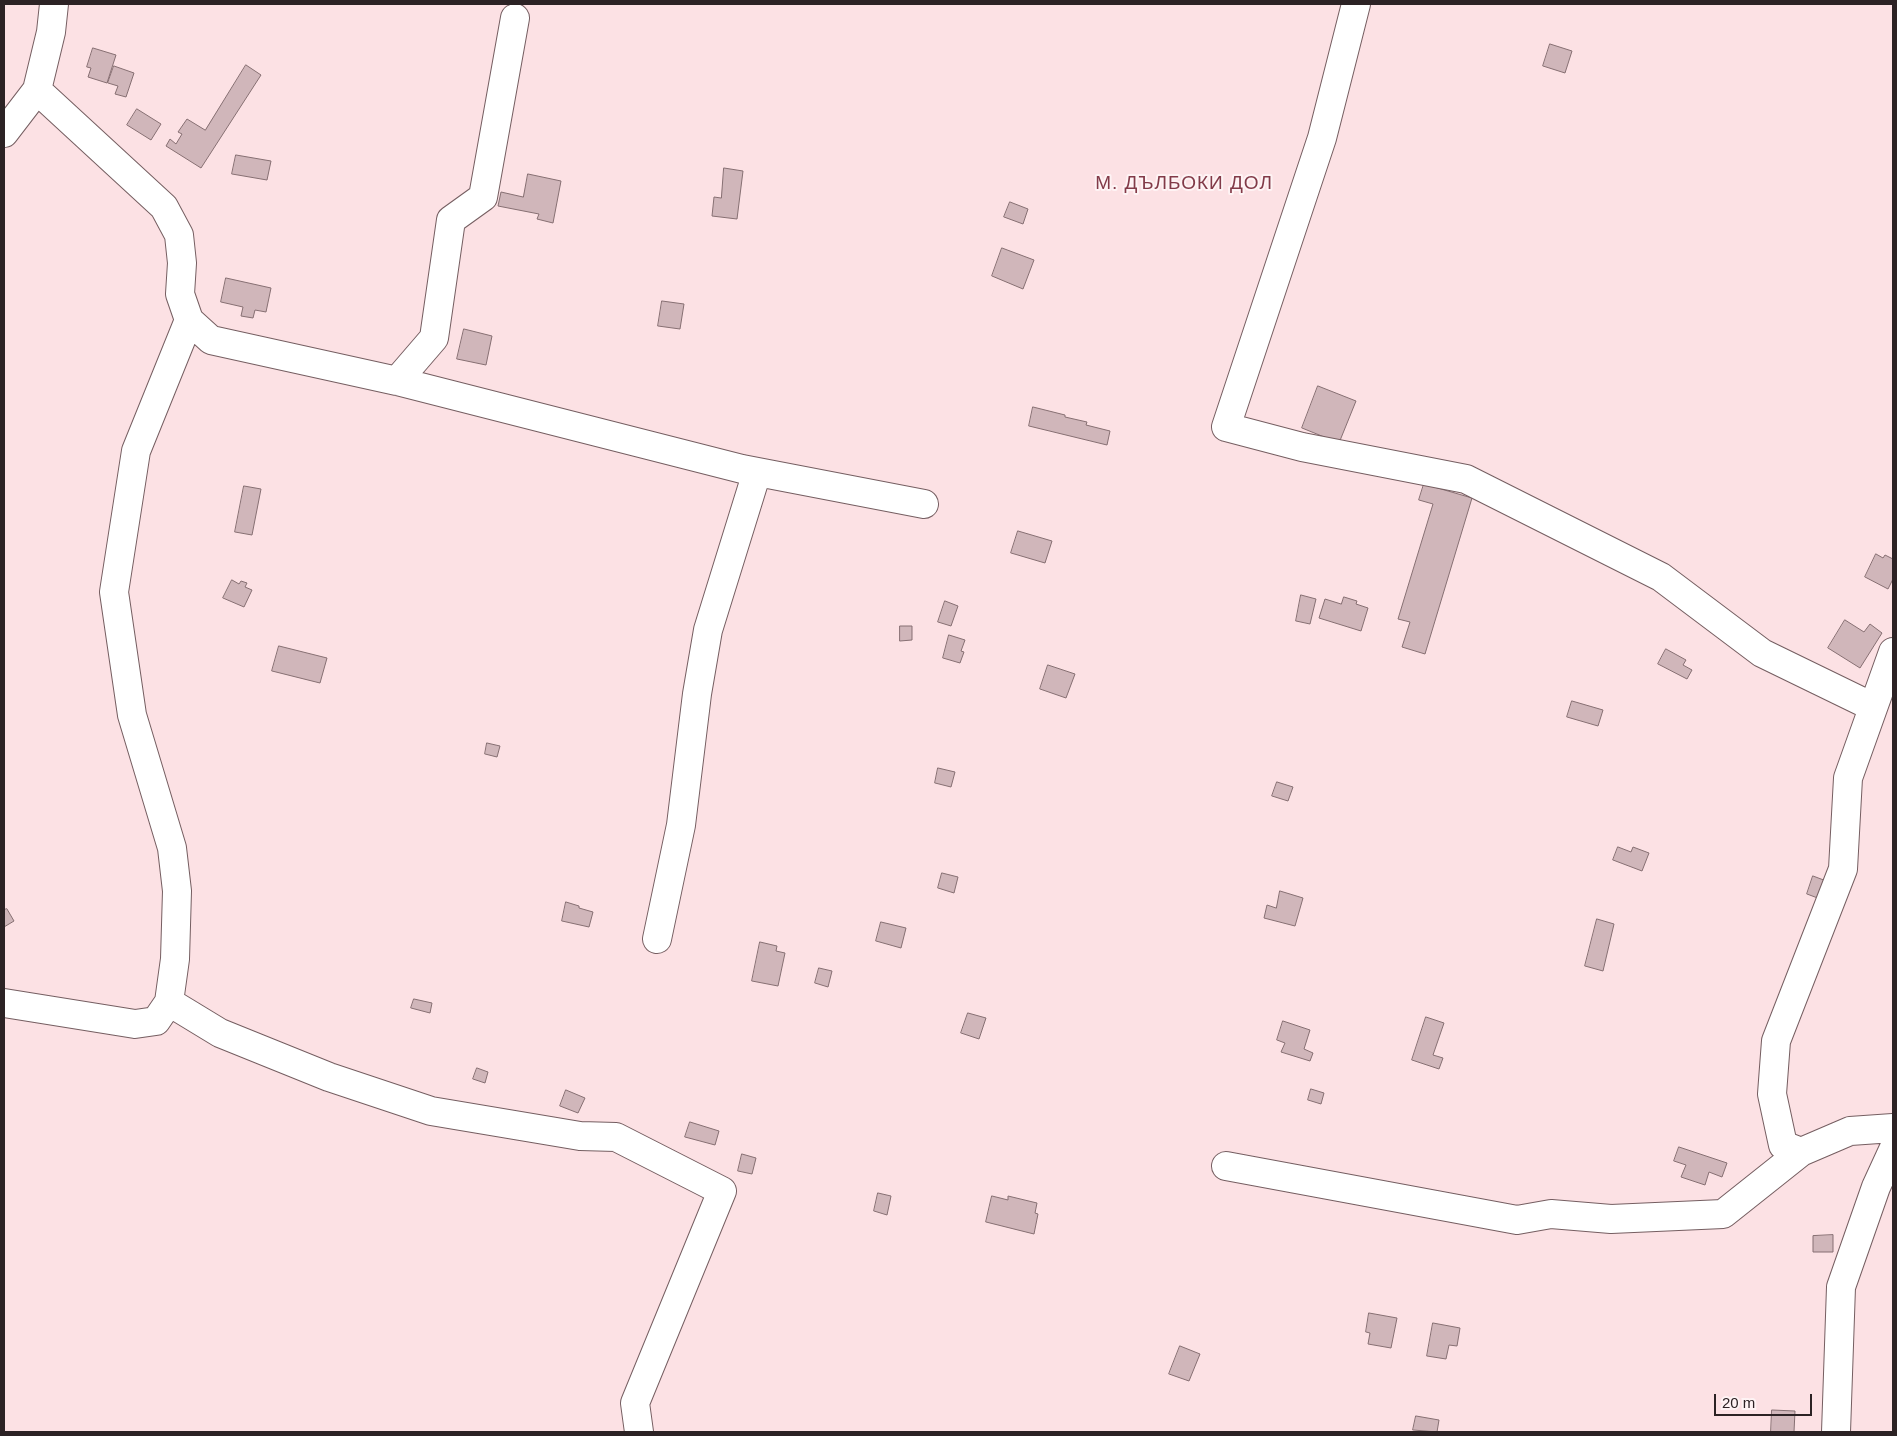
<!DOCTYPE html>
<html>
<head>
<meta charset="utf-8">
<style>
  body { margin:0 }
  #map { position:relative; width:1897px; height:1436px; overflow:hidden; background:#fce1e4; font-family:Helvetica,sans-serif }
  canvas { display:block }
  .frame { position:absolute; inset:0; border:5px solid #2c2224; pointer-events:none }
  .scale { position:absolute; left:1714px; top:1394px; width:98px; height:22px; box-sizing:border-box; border:2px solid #2c2224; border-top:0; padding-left:6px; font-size:15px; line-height:18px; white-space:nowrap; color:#2c2224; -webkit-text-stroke:4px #fef3f4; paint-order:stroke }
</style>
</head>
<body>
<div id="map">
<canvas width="1897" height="1436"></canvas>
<div class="frame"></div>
<div class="scale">20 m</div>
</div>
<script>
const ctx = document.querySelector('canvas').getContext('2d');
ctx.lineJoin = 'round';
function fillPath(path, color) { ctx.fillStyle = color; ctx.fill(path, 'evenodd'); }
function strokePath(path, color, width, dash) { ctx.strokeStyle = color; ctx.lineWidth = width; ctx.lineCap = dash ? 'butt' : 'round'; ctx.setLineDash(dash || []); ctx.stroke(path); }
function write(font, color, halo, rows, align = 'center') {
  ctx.font = font + ' Helvetica,sans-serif'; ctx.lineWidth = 4; ctx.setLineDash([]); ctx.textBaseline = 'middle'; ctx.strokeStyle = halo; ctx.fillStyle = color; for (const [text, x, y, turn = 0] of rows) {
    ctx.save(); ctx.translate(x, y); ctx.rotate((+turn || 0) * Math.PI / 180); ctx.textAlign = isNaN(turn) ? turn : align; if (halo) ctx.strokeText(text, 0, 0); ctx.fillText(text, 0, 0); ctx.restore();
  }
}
const building = new Path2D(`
  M1550,44l22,7 -7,22 -22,-7z
  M93,48l23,7 -9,28 -19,-6 3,-9 -4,-1z
  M246,65l15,10 -60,93 -35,-22 4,-7 6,5 6,-10 -4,-2 9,-13 18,11z
  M114,66l20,7 -8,24 -11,-3 3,-8 -10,-3z
  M137,109l24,15 -10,16 -24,-15z
  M236,155l35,6 -4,19 -35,-6z
  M724,168l19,3 -6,48 -25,-3 2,-19 7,1z
  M528,174l33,7 -8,42 -16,-4 2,-5 -41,-8 3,-14 22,5z
  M1010,202l18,7 -5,15 -19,-7z
  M1002,248l32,12 -11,29 -31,-13z
  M226,278l45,10 -5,24 -11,-2 -2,8 -12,-2 2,-9 -22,-5z
  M662,301l22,3 -4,25 -22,-3z
  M464,329l28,7 -6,29 -29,-6z
  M1318,386l38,15 -17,42 -37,-15z
  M1033,407l32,8v2l22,5 -1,3 24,6 -3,14 -78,-19z
  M1424,484l48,14 -47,156 -23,-7 8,-25 -12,-3 35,-115 -14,-4z
  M244,486l17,3 -9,46 -17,-3z
  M1018,531l34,10 -7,22 -34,-10z
  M1876,554l7,4 2,-3 8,4v20l-5,10 -23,-12z
  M232,580l7,4 2,-3 6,2 -2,4 7,3 -8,17 -21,-9z
  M1301,595l15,4 -6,25 -14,-3z
  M1344,597l13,4 -1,3 12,4 -7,23 -42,-13 6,-19 16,5z
  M945,601l13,5 -7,20 -13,-4z
  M1845,620l19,12 6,-8 12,9 -22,35 -32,-20z
  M900,626h12v14l-12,1z
  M949,635l16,5 -4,11 3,1 -4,11 -17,-5z
  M279,646l48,12 -7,25 -48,-12z
  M1666,649l20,11 -3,5 9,5 -5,9 -29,-15z
  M1048,665l27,9 -9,24 -26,-9z
  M1572,701l31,9 -5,16 -31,-9z
  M487,743l13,3 -3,11 -12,-3z
  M938,768l17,4 -4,15 -16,-4z
  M1277,782l16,5 -5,14 -16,-5z
  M1618,847l13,5 2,-5 16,6 -7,18 -29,-11z
  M942,873l16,4 -4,16 -16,-5z
  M1813,876l16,6 -6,18 -16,-6z
  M1280,891l23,7 -8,28 -31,-8 3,-13 9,3z
  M566,902l13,4v2l14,4 -4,15 -27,-6z
  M7,909l7,12 -10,6v-17z
  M1597,919l17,5 -11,47 -18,-5z
  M881,922l25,6 -5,20 -25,-7z
  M760,942l17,4 -1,5 9,2 -7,33 -26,-5z
  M819,968l13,3 -4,16 -13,-4z
  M414,999l18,4 -2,10 -19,-5z
  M968,1013l18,5 -7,21 -18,-6z
  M1426,1017l18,6 -11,32 10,3 -4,11 -27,-9z
  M1283,1021l27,9 -6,19 9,4 -3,8 -29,-9 4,-9 -8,-3z
  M477,1068l11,4 -3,11 -12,-4z
  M1311,1089l13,4 -3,11 -13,-4z
  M566,1090l19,8 -7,15 -18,-7z
  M690,1122l29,9 -4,14 -30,-8z
  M1679,1147l48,16 -5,14 -13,-5 -4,13 -24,-8 5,-12 -12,-4z
  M742,1154l14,4 -4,16 -14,-3z
  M878,1193l13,3 -4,19 -13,-4z
  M992,1196l16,4v-4l29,7 -2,10 3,1 -4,20 -48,-12z
  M1833,1235v17h-20v-16z
  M1369,1313l28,5 -6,30 -23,-4 2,-11 -4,-1z
  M1433,1323l27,5 -3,18 -8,-1 -3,14 -19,-3z
  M1180,1346l20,8 -11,27 -20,-7z
  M1772,1410l23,1 -1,21h-23z
  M1416,1416l23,4 -2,12 -24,-2z`);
const minor = new Path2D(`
  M1356,4l-34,134 -96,289 76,20 164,32 195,98 101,76 111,54
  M37,90l127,117 15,28 3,28 -2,31 9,26 22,20 186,41 345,88 182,35
  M4,133l33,-43 14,-58 3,-28
  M397,381l37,-43 17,-118 32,-23 32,-179
  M1893,652l-45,126 -5,91 -67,172 -4,53 11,51 18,7 49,-21 43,-3
  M657,939l24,-114 16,-131 11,-64 49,-158
  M169,1002l51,31 109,44 102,34 149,25 36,1 106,54 -87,212 4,29
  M4,1003l131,21 21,-3 13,-19 6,-43 2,-68 -5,-43 -40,-133 -18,-123 22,-141 53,-131
  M1226,1166l291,54 34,-6 60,5 112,-5 78,-62
  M1836,1432l5,-145 35,-100 17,-37`);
const quarterNames = [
  ["М. ДЪЛБОКИ ДОЛ",1184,184]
];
fillPath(building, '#d0b6ba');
strokePath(building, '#866f72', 1);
strokePath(minor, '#755e61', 30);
strokePath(minor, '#fff', 28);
ctx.letterSpacing = '1px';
write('19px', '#823a48', '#fef3f4', quarterNames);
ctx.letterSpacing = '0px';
</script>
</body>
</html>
